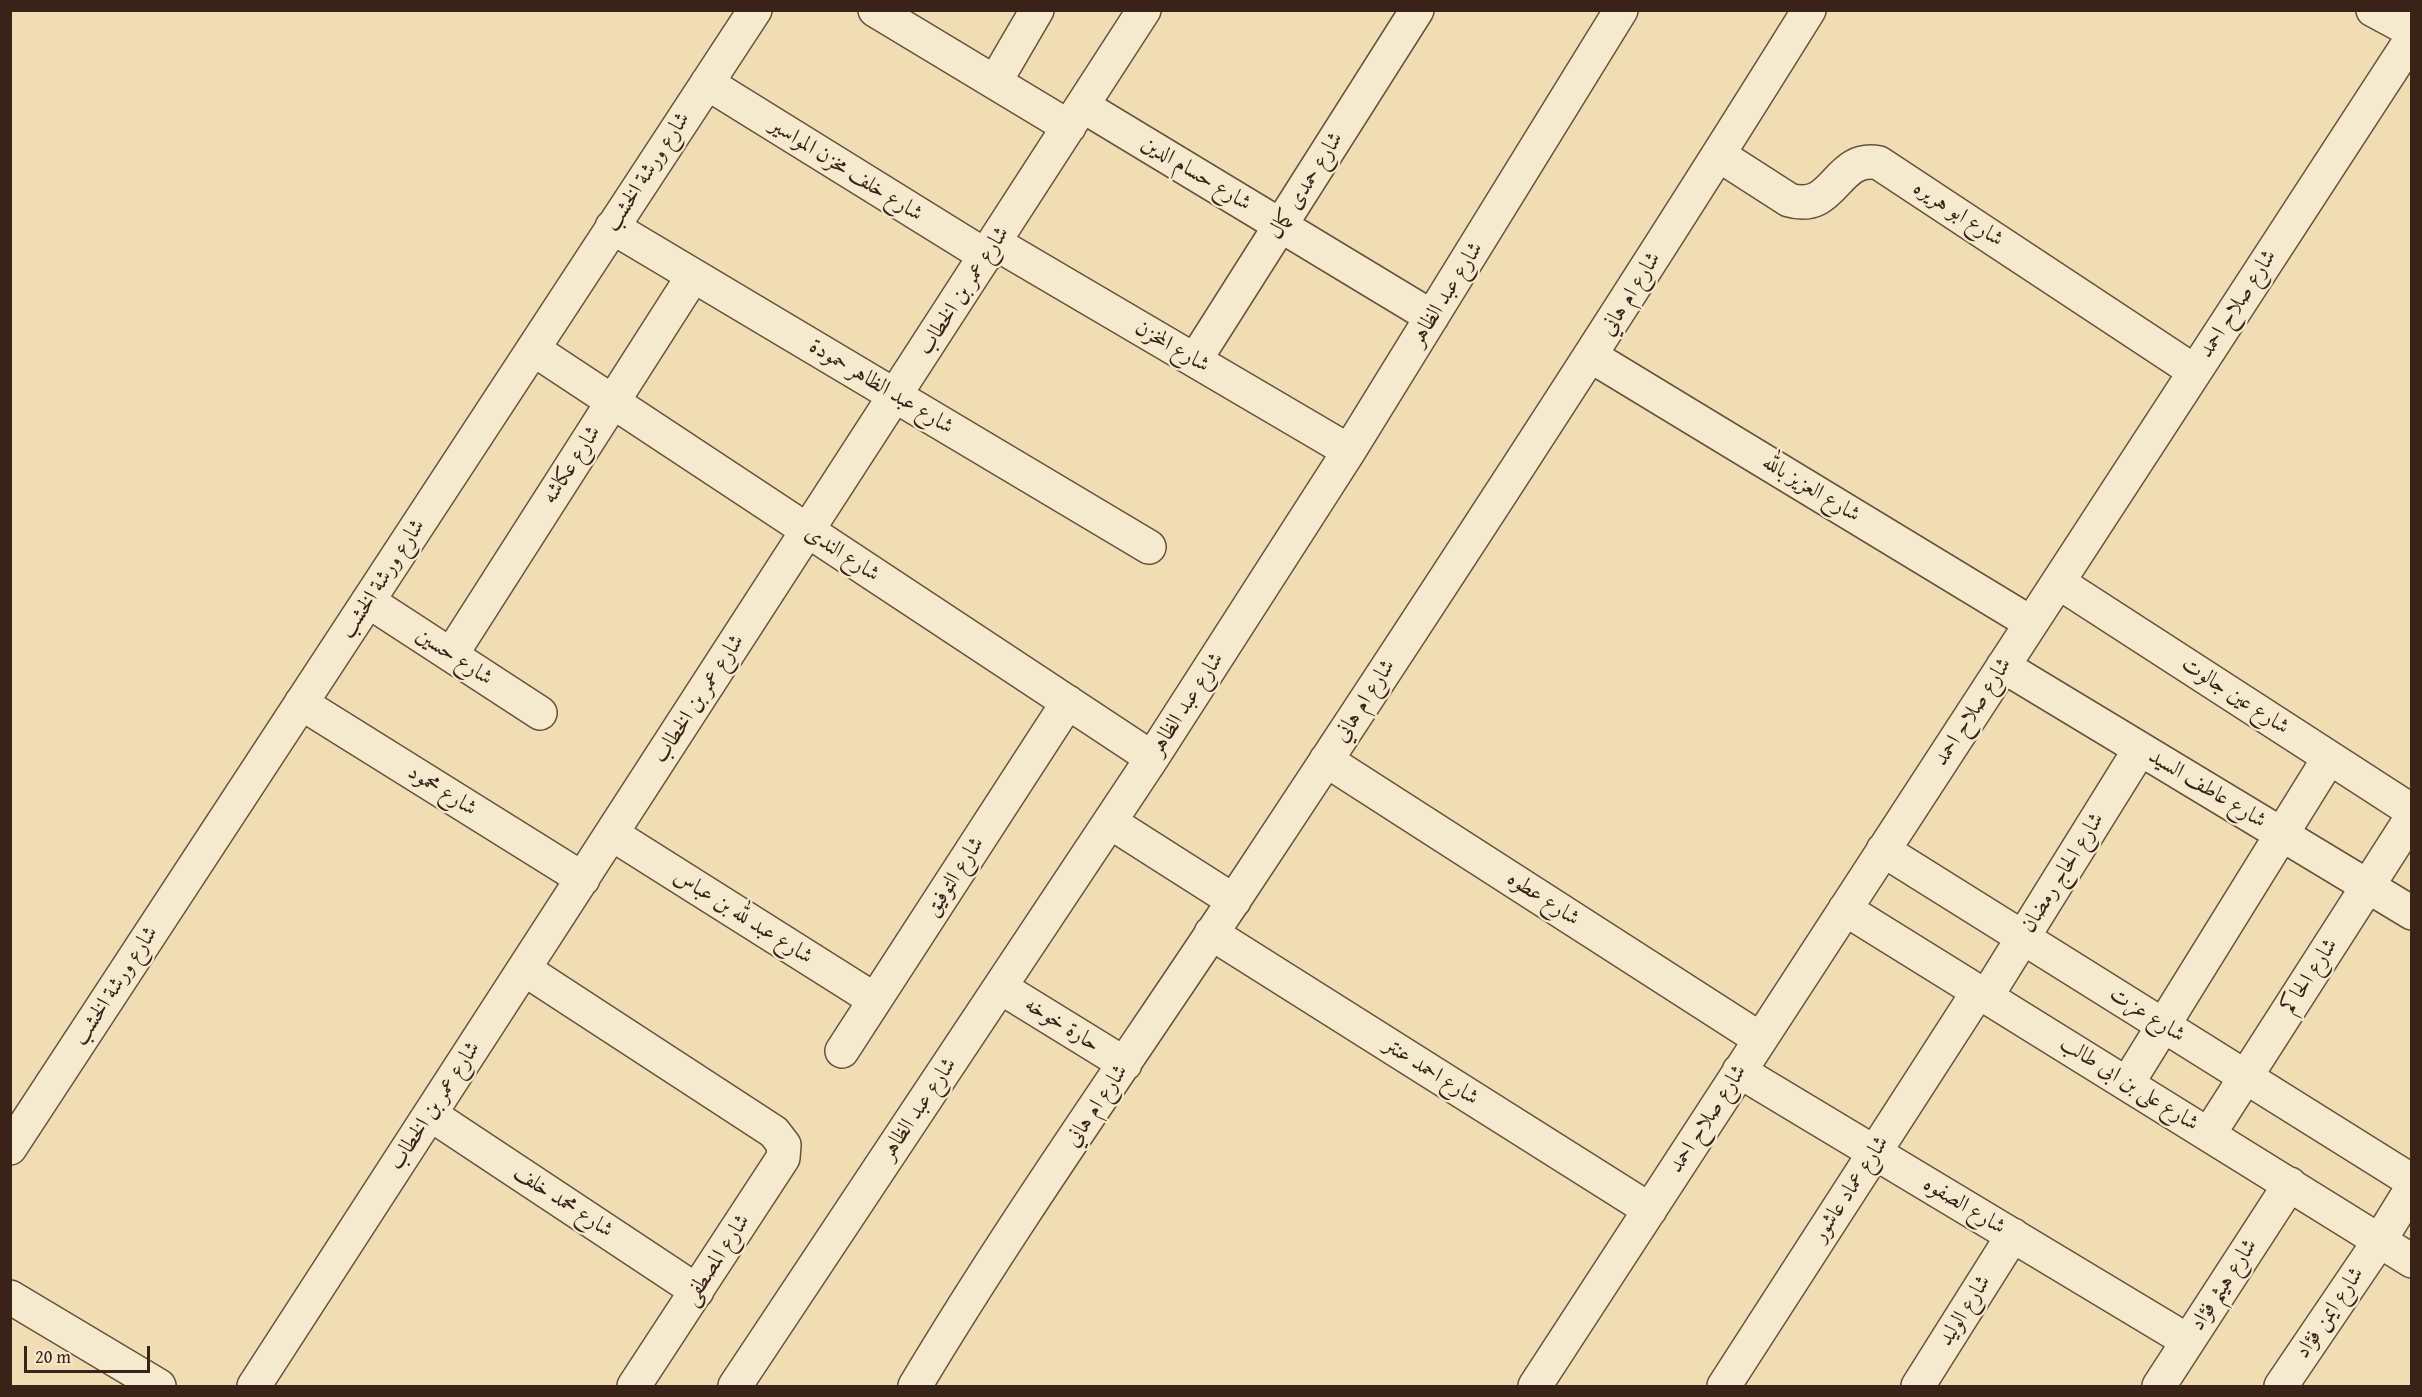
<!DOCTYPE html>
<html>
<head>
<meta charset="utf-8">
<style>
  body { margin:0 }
  #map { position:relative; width:2422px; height:1397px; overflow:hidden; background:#f0ddb3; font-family:"Gentium Book Plus",serif }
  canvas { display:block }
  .frame { position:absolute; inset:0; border:12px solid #392217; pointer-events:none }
  .scale { position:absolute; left:24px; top:1346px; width:126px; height:27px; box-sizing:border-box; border:3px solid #392217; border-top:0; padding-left:8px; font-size:18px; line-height:21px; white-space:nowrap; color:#392217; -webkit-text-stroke:4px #f5e9ce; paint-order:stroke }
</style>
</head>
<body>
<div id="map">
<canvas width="2422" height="1397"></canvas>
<div class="frame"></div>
<div class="scale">20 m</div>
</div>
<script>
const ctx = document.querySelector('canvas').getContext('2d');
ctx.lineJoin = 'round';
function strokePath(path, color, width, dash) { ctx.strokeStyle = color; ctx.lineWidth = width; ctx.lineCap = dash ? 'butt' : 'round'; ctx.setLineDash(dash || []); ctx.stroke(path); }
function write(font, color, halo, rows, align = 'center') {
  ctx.font = font + ' "Gentium Book Plus",Amiri,serif'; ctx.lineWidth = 4.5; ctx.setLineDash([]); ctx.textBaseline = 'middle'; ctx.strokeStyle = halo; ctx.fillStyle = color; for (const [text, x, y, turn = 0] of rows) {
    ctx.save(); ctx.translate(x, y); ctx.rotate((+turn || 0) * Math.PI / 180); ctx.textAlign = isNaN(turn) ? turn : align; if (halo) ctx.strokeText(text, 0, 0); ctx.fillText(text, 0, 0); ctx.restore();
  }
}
const minor = new Path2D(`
  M875,10l194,117
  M2373,10l39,21
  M995,82l42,-72
  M707,83l279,173
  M1083,106l349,211
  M1719,155l70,45c47,14 46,-46 90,-37l315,208
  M612,227l537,320
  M995,243l354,208
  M533,349l619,409
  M1591,356l440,267
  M1195,360l222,-350
  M2058,582l354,229
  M368,601l172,112
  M451,655l242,-379
  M2003,666l409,247
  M301,703l282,176
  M1326,760l434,279
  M1110,822l124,79
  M612,834l263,166
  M1883,850l529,331
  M1845,909l567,352
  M1211,933l439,277
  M524,969l250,163 10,13 -1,13 -149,228
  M1000,987l125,77
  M1986,997l154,-248
  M842,1051l226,-349
  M1739,1071l449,270
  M2127,1084l202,-326
  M430,1114l267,177
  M2209,1134l203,-317
  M10,1148l745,-1138
  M10,1297l149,89
  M254,1386l890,-1376
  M735,1386l417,-628 197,-307 272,-441
  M915,1386c100,-167 213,-326 321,-489 194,-293 387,-588 573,-887
  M1535,1386l877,-1348
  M1724,1386l254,-394
  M1918,1386l95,-151
  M2159,1386l131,-202
  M2281,1386l99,-146 32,-52`);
const streetNames = [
  ["شارع خلف مخزن المواسير",846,170,32],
  ["شارع ورشة الخشب",648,172,-57],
  ["شارع حسام الدين",1196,174,31],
  ["شارع حمدى كمال",1306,186,-58],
  ["شارع ابو هريره",1958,214,33],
  ["شارع عمر بن الخطاب",964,291,-57],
  ["شارع عبد الظاهر",1447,294,-58],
  ["شارع ام هاني",1631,294,-58],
  ["شارع صلاح احمد",2238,304,-57],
  ["شارع المخزن",1172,347,30],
  ["شارع عبد الظاهر حمودة",881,387,31],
  ["شارع عكاشه",572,465,-57],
  ["شارع العزيز بالله",1811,489,31],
  ["شارع الندى",842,554,33],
  ["شارع ورشة الخشب",383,579,-57],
  ["شارع حسين",454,657,33],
  ["شارع عين جالوت",2235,696,33],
  ["شارع عمر بن الخطاب",699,699,-57],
  ["شارع ام هاني",1365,701,-57],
  ["شارع عبد الظاهر",1187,704,-57],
  ["شارع صلاح احمد",1973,712,-57],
  ["شارع عاطف السيد",2207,789,31],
  ["شارع محمود",442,791,32],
  ["شارع الحاج رمضان",2063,873,-58],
  ["شارع التوفيق",955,877,-57],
  ["شارع عطوه",1543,899,33],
  ["شارع عبد لله بن عباس",743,917,32],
  ["شارع الحاكم",2310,976,-57],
  ["شارع ورشة الخشب",116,986,-57],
  ["شارع عزت",2147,1015,32],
  ["حارة خوخه",1062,1025,32],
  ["شارع احمد عنتر",1431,1072,32],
  ["شارع على بن ابى طالب",2129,1084,32],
  ["شارع عمر بن الخطاب",435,1106,-57],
  ["شارع ام هاني",1097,1106,-56],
  ["شارع عبد الظاهر",919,1109,-56],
  ["شارع صلاح احمد",1708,1119,-57],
  ["شارع عماد عاشور",1851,1189,-57],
  ["شارع محمد خلف",563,1202,33],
  ["شارع الصفوه",1964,1206,31],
  ["شارع المصطفى",717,1260,-57],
  ["شارع هيثم فؤاد",2224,1285,-57],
  ["شارع الوليد",1965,1311,-58],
  ["شارع ايمن فؤاد",2330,1313,-56]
];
strokePath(minor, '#67513e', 36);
strokePath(minor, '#f5e9ce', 33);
write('22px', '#392217', '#f5e9ce', streetNames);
</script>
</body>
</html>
